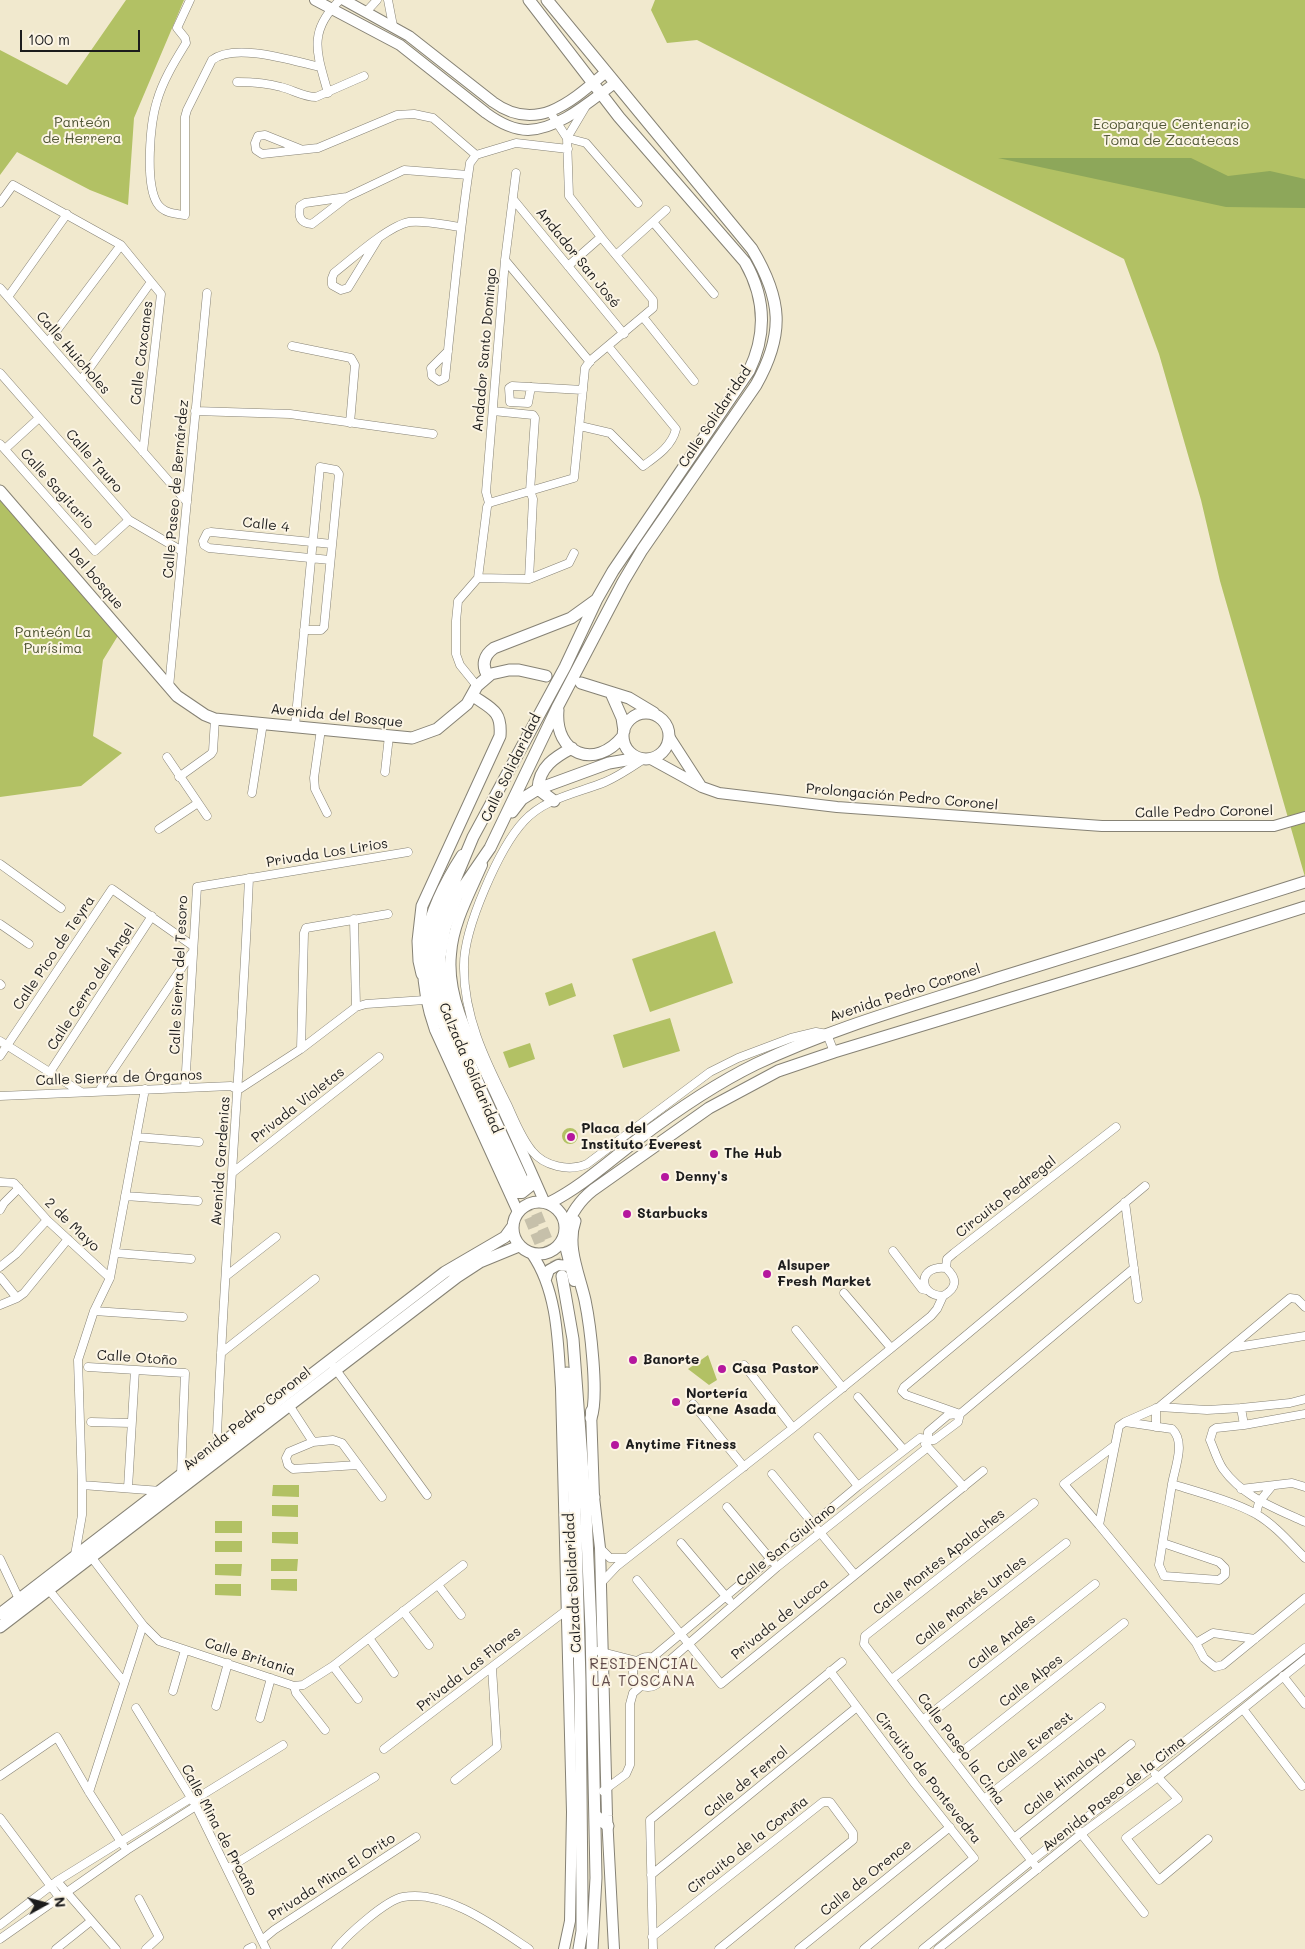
<!DOCTYPE html>
<html>
<head>
<meta charset="utf-8">
<style>
  body { margin:0 }
  #map { position:relative; width:1305px; height:1949px; overflow:hidden; background:#f1e9ce; font-family:Mali,sans-serif }
  canvas { display:block }
  .north { position:absolute; left:20px; top:1879px; width:50px; height:50px; -webkit-text-stroke:4px #fcf5e5; paint-order:stroke; rotate:83deg; font-size:14px; font-weight:700; line-height:20px; text-align:center; color:#1c1c1c }
  .north::after { content:''; display:block; margin:auto; width:18px; height:22px; background:#1c1c1c; clip-path:polygon(50% 0,100% 100%,50% 72%,0 100%) }
  .scale { position:absolute; left:20px; top:30px; width:120px; height:22px; box-sizing:border-box; border:2px solid #1c1c1c; border-top:0; padding-left:6px; font-size:15px; line-height:18px; white-space:nowrap; color:#1c1c1c; -webkit-text-stroke:4px #fcf5e5; paint-order:stroke }
</style>
</head>
<body>
<div id="map">
<canvas width="1305" height="1949"></canvas>
<div class="north">N</div>
<div class="scale">100 m</div>
</div>
<script>
const ctx = document.querySelector('canvas').getContext('2d');
ctx.lineJoin = 'round';
function fillPath(path, color) { ctx.fillStyle = color; ctx.fill(path, 'evenodd'); }
function strokePath(path, color, width, dash) { ctx.strokeStyle = color; ctx.lineWidth = width; ctx.lineCap = dash ? 'butt' : 'round'; ctx.setLineDash(dash || []); ctx.stroke(path); }
function write(font, color, halo, rows, align = 'center') {
  ctx.font = font + ' Mali,sans-serif'; ctx.lineWidth = 4; ctx.setLineDash([]); ctx.textBaseline = 'middle'; ctx.strokeStyle = halo; ctx.fillStyle = color; for (const [text, x, y, turn = 0] of rows) {
    ctx.save(); ctx.translate(x, y); ctx.rotate((+turn || 0) * Math.PI / 180); ctx.textAlign = isNaN(turn) ? turn : align; if (halo) ctx.strokeText(text, 0, 0); ctx.fillText(text, 0, 0); ctx.restore();
  }
}
const green = new Path2D(`
  M126,0h58l-50,118 -6,87 -38,-15 -73,-38 -17,23v-125l67,35z
  M655,0h650v877l-85,-296 -19,-81 -42,-146 -35,-95 -427,-219 -30,3 -16,-33z
  M0,500l119,134 -16,26 -10,76 29,17 -41,33 -81,11z
  M715,931l18,52 -83,29 -18,-53z
  M572,983l4,13 -27,10 -4,-13z
  M670,1018l10,33 -57,17 -10,-33z
  M530,1043l5,16 -26,9 -6,-16z
  M562 1136a8 8 0 1 1 16 0a8 8 0 1 1-16 0Z
  M708,1355l9,25 -8,5 -21,-16z
  M273,1485h26v12l-27,-1z
  M272,1505h26v12l-26,-1z
  M215,1521h27v12h-27z
  M272,1532h26v12l-26,-1z
  M215,1541h27v11h-27z
  M271,1559h27l-1,12h-26z
  M215,1564h27l-1,12 -26,-1z
  M271,1579h26v12l-26,-1z
  M215,1584h26v12l-26,-1z`);
const forest = new Path2D(`
  M998,158h193l37,18 42,-5 35,8v29l-79,-1z`);
const secondaryTunnel = new Path2D(`
  M524,1183l37,91
  M517,1187l37,91`);
const minor = new Path2D(`
  M190,0l-13,28 8,10 1,5c-11,18 -23,37 -29,58 -7,22 -12,82 0,102 6,10 18,11 28,12v-98l2,-7 25,-50c23,-18 81,1 108,7
  M388,0l5,26
  M366,12l11,-12
  M237,82c15,0 30,1 44,5 12,3 23,10 35,10l48,-21
  M328,93c-11,-40 -21,-61 12,-93
  M550,112l17,26
  M567,138l19,5 52,60
  M300,149l-35,-14 -7,1 -3,7 1,7 6,4 56,-6 79,-33 17,-1 19,4 43,37
  M347,197l-42,6 -5,3c-2,11 0,17 12,18l35,-27 57,-27 64,5
  M513,199l111,135
  M0,203l13,-18 108,60 40,49 -18,158
  M653,222l61,72
  M378,239l-30,49 -7,2 -9,-5v-7l2,-5c18,-14 54,-47 75,-51 17,-2 35,3 52,5
  M616,255l50,-45
  M505,260l85,102
  M568,266l33,-29
  M0,288l187,214
  M8,297l59,-83
  M643,317l51,64
  M48,342l73,-97
  M292,346l59,12 4,7 -5,58
  M448,351l-17,17 1,8 7,5 6,-3c8,-72 14,-144 25,-215l6,-8 40,-12 52,6
  M0,373l129,147 53,31
  M81,380l70,-98
  M531,387l-3,16 -18,-1 -1,-14 3,-2 71,4
  M195,411l95,3 143,20
  M493,411l40,4 2,3 -5,73 3,8 -4,80
  M580,426l30,7 33,33c14,-10 29,-20 33,-37l-68,-83
  M0,444l95,107 34,-31
  M5,449l34,-31
  M489,503l-3,-11 19,-232 11,-87
  M330,560l-121,-12 -5,-3 -1,-4 4,-8 4,-1 121,12
  M478,578l51,1 40,-16 5,-10
  M477,686l-17,-21 -4,-11v-33l2,-20 20,-23 9,-71 2,-4 85,-25 11,-110 6,-8 62,-52v-8l-52,-63 -32,-41 -2,-58 19,-32
  M169,687l38,-394
  M295,726l25,-259 16,3 3,4 -15,153 -3,3h-17
  M321,729l-7,49 1,11 12,24
  M167,757l40,59
  M644,759c-12,8 -25,17 -39,23 -27,11 -60,16 -81,39 -25,27 -60,107 -60,144 -1,50 21,95 43,139 7,15 14,34 25,47 12,15 37,21 55,13l123,-92 28,-14 53,-20 25,-6 11,2 7,18
  M385,772l4,-36
  M179,777l32,-23 2,-3 2,-32
  M252,793l11,-70
  M159,829l39,-26
  M0,864l61,44
  M354,919l2,88
  M0,924l29,20
  M0,984l1,1
  M0,1041l81,51
  M301,1049l3,-116 2,-5 82,-14
  M0,1056l112,-167 81,57
  M50,1072l102,-156
  M185,1088l12,-201 211,-35
  M238,1090l63,-41 55,-42 10,-3 59,-4
  M99,1091l92,-137
  M0,1096l231,-10 7,4
  M137,1137l62,5
  M232,1173l147,-116
  M0,1182l14,1 33,37 63,58
  M125,1196l73,5
  M1125,1202l13,97
  M0,1210l4,-7 15,-15
  M893,1251l29,38 4,1
  M116,1253l75,6
  M0,1267l16,-13 31,-34
  M946,1268l1,-9 7,-6 162,-126
  M226,1276l50,-39
  M0,1277l17,21
  M844,1293l47,55
  M943,1296c-27,-1 -24,-32 3,-28
  M943,1296c14,-8 15,-17 3,-28
  M0,1305l17,-7 7,-5 44,-54
  M94,1311l89,6
  M796,1330l47,58
  M1231,1348l74,-12
  M221,1353l94,-74
  M744,1365l49,63
  M88,1367l97,6 -4,102
  M334,1367l93,128
  M858,1397l46,53
  M693,1404l51,63
  M289,1405l24,37
  M1159,1407l131,-109 7,1 8,8
  M1156,1408v19
  M1241,1408l49,-5 15,-4
  M960,1414l-54,-19 -4,-4 2,-4 241,-201
  M91,1422l40,1
  M1125,1422l34,-15 48,3 34,-2 3,17 -28,3 -3,2 -3,10c4,9 7,20 13,29 20,28 52,39 82,53
  M1244,1425l61,-11
  M818,1437l40,49
  M920,1438l14,2 24,-18 2,-8 174,-146
  M928,1442v-10l20,-17 9,-1
  M925,1444l39,43
  M219,1445l-2,-11c8,-185 24,-370 32,-556
  M1114,1446l-50,38 35,41 20,-99 6,-4 47,7c14,13 3,38 0,55 26,8 60,17 84,30 19,11 34,29 49,44
  M358,1465l-65,4 -5,-4 -2,-7 3,-6 24,-10 20,-2 9,3 40,54
  M772,1474l83,101
  M82,1485l79,6
  M128,1488l7,-118
  M1241,1489l51,-6 13,4
  M1034,1503l-169,133 -1,8 174,225
  M727,1507l46,55
  M1256,1514l3,-12 13,-16
  M1099,1525l97,118
  M681,1543l48,57
  M1163,1543l56,19 6,6v7l-6,5 -55,-4 -5,-11 13,-81
  M600,1548l10,10h15
  M75,1555l7,-40v-30l-4,-125 16,-49 16,-33 35,-189
  M92,1558l51,67 16,16 135,45 9,-1 30,-19 130,-101
  M0,1559l19,40
  M637,1580l84,104 262,-213
  M601,1583l16,-17 176,-138 138,-112 6,-7 6,-13
  M438,1585l23,30
  M49,1590l75,92
  M403,1611l26,34
  M369,1638l25,35
  M1255,1639l-42,-6 -17,10 8,15 11,9 8,-2 82,-67
  M598,1651l39,10
  M653,1657l205,-171 62,-48
  M633 1672a15 15 0 1 1 30 0a15 15 0 1 1-30 0Z
  M333,1666l25,33
  M662,1667l115,-100 151,-120
  M830,1671l85,113 59,74 -110,91
  M1283,1676l22,28
  M892,1679l174,-136
  M294,1686l2,7 29,37
  M173,1691l12,-41
  M216,1706l12,-43
  M136,1708l60,98 70,143
  M1243,1709l59,77
  M260,1718l11,-40
  M924,1719l171,-135
  M384,1749l184,-140
  M954,1758l170,-135
  M1155,1774l23,25 -52,39 33,42 49,-41
  M0,1776l57,-39 32,55 34,53
  M455,1780l42,-33 -5,-79
  M603,1791l23,-17 4,-9v-61l3,-11 8,-7
  M89,1792l54,-167
  M984,1799l117,-92
  M0,1818l59,79
  M1078,1830l66,83
  M1014,1838l117,-94
  M227,1869l148,-92
  M651,1875l206,-168
  M57,1881l59,68
  M139,1899l20,38 -13,12
  M0,1925l57,-44 134,-83 11,-3 81,-50
  M652,1937l171,-135h7l23,31v7l-134,109
  M0,1939l127,-89 69,-44 2,-4
  M262,1940l12,-10 142,-93
  M56,1949l35,-28
  M248,1949l4,-2
  M336,1949c11,-14 50,-49 67,-52 42,-8 93,30 126,52
  M653,1949l-3,-129 192,-158
  M799,1949l151,-122
  M923,1949l108,-88 274,-213
  M938,1949l143,-115 77,-57 147,-118`);
const tertiary = new Path2D(`
  M315,0l85,45 86,68c11,8 27,17 42,17 32,-1 62,-29 87,-47
  M344,0l65,36 84,66c44,32 79,-1 113,-30
  M670,738l31,48
  M651,759l51,28 17,6 118,14 265,19h172l31,-9
  M462,855c-38,59 -51,107 -27,175l83,182
  M482,865c-12,28 -29,58 -31,89 -5,47 24,95 43,136 17,37 34,74 50,111
  M507,1187l6,6h9l10,-8v-9
  M563,1238l11,43
  M532,1254c26,38 26,89 29,134l11,424 -2,109 -6,28
  M546,1279l3,-9 9,-5 10,1 4,4
  M591,1411l3,86 6,51 7,268 7,133`);
const secondary = new Path2D(`
  M0,491l177,205 28,19 10,4 197,19 25,-9 30,-25 10,-18 14,-12 18,-4h10l27,6
  M488,676c-7,-11 -4,-21 6,-28l77,-30 25,-18
  M581,683l48,15 25,15
  M611,693l11,25 2,13
  M558,710c-4,44 37,61 65,26
  M623 736a23 23 0 1 1 46 0a23 23 0 1 1-46 0Z
  M554,801l-16,-12c1,-22 17,-32 34,-41
  M512,812l10,-13 16,-10 71,-26 29,-5
  M422,974l-3,-13 -1,-20 4,-35 78,-170c2,-25 -8,-27 -27,-40
  M524,1183l-42,-91 -29,-68 -6,-20 -5,-21 -2,-26 5,-29 12,-32 33,-48 68,-142 65,-124 19,-32 114,-165c29,-51 26,-86 -4,-136l-205,-249
  M517,1187l-68,-148 -11,-30 -7,-38 3,-35 6,-20 33,-79 92,-170 32,-68 16,-28 136,-200c18,-37 16,-74 -4,-109l-126,-145 -90,-117
  M513 1228a26 26 0 1 1 52 0a26 26 0 1 1-52 0Z
  M549,1203c32,-16 59,-41 88,-63 37,-28 76,-55 119,-76 76,-36 159,-59 239,-85 103,-32 207,-64 310,-97
  M575,1221c-9,25 4,53 10,79 5,24 14,96 6,118
  M565,1229c7,-16 14,-28 28,-39l116,-82 69,-37 56,-19 303,-92 168,-53
  M562,1276l11,63 13,175 5,115 5,249 -4,71
  M567,1373l9,162 4,146 2,217v33l-3,18
  M586,1514l8,-17
  M0,1614l445,-342 60,-35 8,-11
  M568,1621l6,31
  M0,1627l457,-350 23,-15 39,-16
  M595,1815l13,11`);
const markers = [
  [571,1137,5,"#b5179e"],
  [714,1154,5,"#b5179e"],
  [665,1177,5,"#b5179e"],
  [627,1214,5,"#b5179e"],
  [767,1274,5,"#b5179e"],
  [633,1360,5,"#b5179e"],
  [722,1369,5,"#b5179e"],
  [676,1402,5,"#b5179e"],
  [615,1445,5,"#b5179e"]
];
const parkNames = [
  ["Panteón",82,123],
  ["de Herrera",82,139],
  ["Ecoparque Centenario",1171,125],
  ["Toma de Zacatecas",1171,141],
  ["Panteón La",53,633],
  ["Purísima",53,649]
];
const streetNames = [
  ["Andador San José",578,258,51],
  ["Andador Santo Domingo",485,350,-85],
  ["Calle Huicholes",73,353,49],
  ["Calle Caxcanes",142,353,-83],
  ["Calle Solidaridad",715,417,-56],
  ["Calle Tauro",94,461,49],
  ["Calle Sagitario",57,489,48],
  ["Calle Paseo de Bernárdez",176,489,-85],
  ["Calle 4",266,525,6],
  ["Del bosque",96,579,49],
  ["Avenida del Bosque",337,716,6],
  ["Calle Solidaridad",511,768,-64],
  ["Prolongación Pedro Coronel",902,797,5],
  ["Calle Pedro Coronel",1204,812,-1],
  ["Privada Los Lirios",327,853,-9],
  ["Calle Pico de Teyra",54,953,-56],
  ["Calle Sierra del Tesoro",179,975,-87],
  ["Calle Cerro del Ángel",91,987,-57],
  ["Avenida Pedro Coronel",905,993,-18],
  ["Calzada Solidaridad",470,1068,67],
  ["Calle Sierra de Órganos",119,1078,-2],
  ["Privada Violetas",298,1105,-38],
  ["Avenida Gardenias",221,1161,-86],
  ["Circuito Pedregal",1006,1197,-38],
  ["2 de Mayo",72,1225,44],
  ["Calle Otoño",137,1358,4],
  ["Avenida Pedro Coronel",247,1419,-38],
  ["Calle San Giuliano",786,1545,-39],
  ["Calle Montes Apalaches",939,1562,-38],
  ["Calzada Solidaridad",573,1583,-93],
  ["Calle Montés Urales",971,1601,-38],
  ["Privada de Lucca",780,1619,-39],
  ["Calle Andes",1002,1642,-38],
  ["Calle Britania",250,1657,18],
  ["Privada Las Flores",469,1669,-38],
  ["Calle Alpes",1031,1681,-38],
  ["Calle Everest",1035,1743,-38],
  ["Calle Paseo la Cima",961,1749,53],
  ["Circuito de Pontevedra",928,1778,52],
  ["Calle Himalaya",1065,1781,-39],
  ["Calle de Ferrol",746,1782,-39],
  ["Avenida Paseo de la Cima",1114,1794,-38],
  ["Calle Mina de Proaño",219,1830,62],
  ["Circuito de la Coruña",748,1845,-38],
  ["Privada Mina El Orito",332,1877,-33],
  ["Calle de Orence",866,1878,-39]
];
const poiNames = [
  ["Placa del",581,1129],
  ["Instituto Everest",581,1145],
  ["The Hub",724,1154],
  ["Denny's",675,1177],
  ["Starbucks",637,1214],
  ["Alsuper",777,1266],
  ["Fresh Market",777,1282],
  ["Banorte",643,1360],
  ["Casa Pastor",732,1369],
  ["Nortería",686,1394],
  ["Carne Asada",686,1410],
  ["Anytime Fitness",625,1445]
];
const neighbourhoodNames = [
  ["RESIDENCIAL",644,1664],
  ["LA TOSCANA",644,1681]
];
fillPath(green, '#b2c164');
fillPath(forest, '#8da75a');
strokePath(secondaryTunnel, '#c6c0aa', 11, [11, 5.5]);
strokePath(minor, '#868275', 9);
strokePath(tertiary, '#868275', 12);
strokePath(secondary, '#868275', 13);
strokePath(minor, '#fff', 8);
strokePath(tertiary, '#fff', 10);
strokePath(secondary, '#fff', 11);
for (const [x, y, r, color] of markers) { const dot = new Path2D(); dot.arc(x, y, r, 0, 2 * Math.PI); ctx.fillStyle = color; ctx.fill(dot); strokePath(dot, '#fcf5e5', 2); }
write('14px', '#505635', '#fcf5e5', parkNames);
write('14px', '#1c1c1c', '#fcf5e5', streetNames);
write('bold 14px', '#1c1c1c', '#fcf5e5', poiNames, 'left');
ctx.letterSpacing = '1px';
write('15px', '#614b4a', '#fcf5e5', neighbourhoodNames);
ctx.letterSpacing = '0px';
</script>
</body>
</html>
